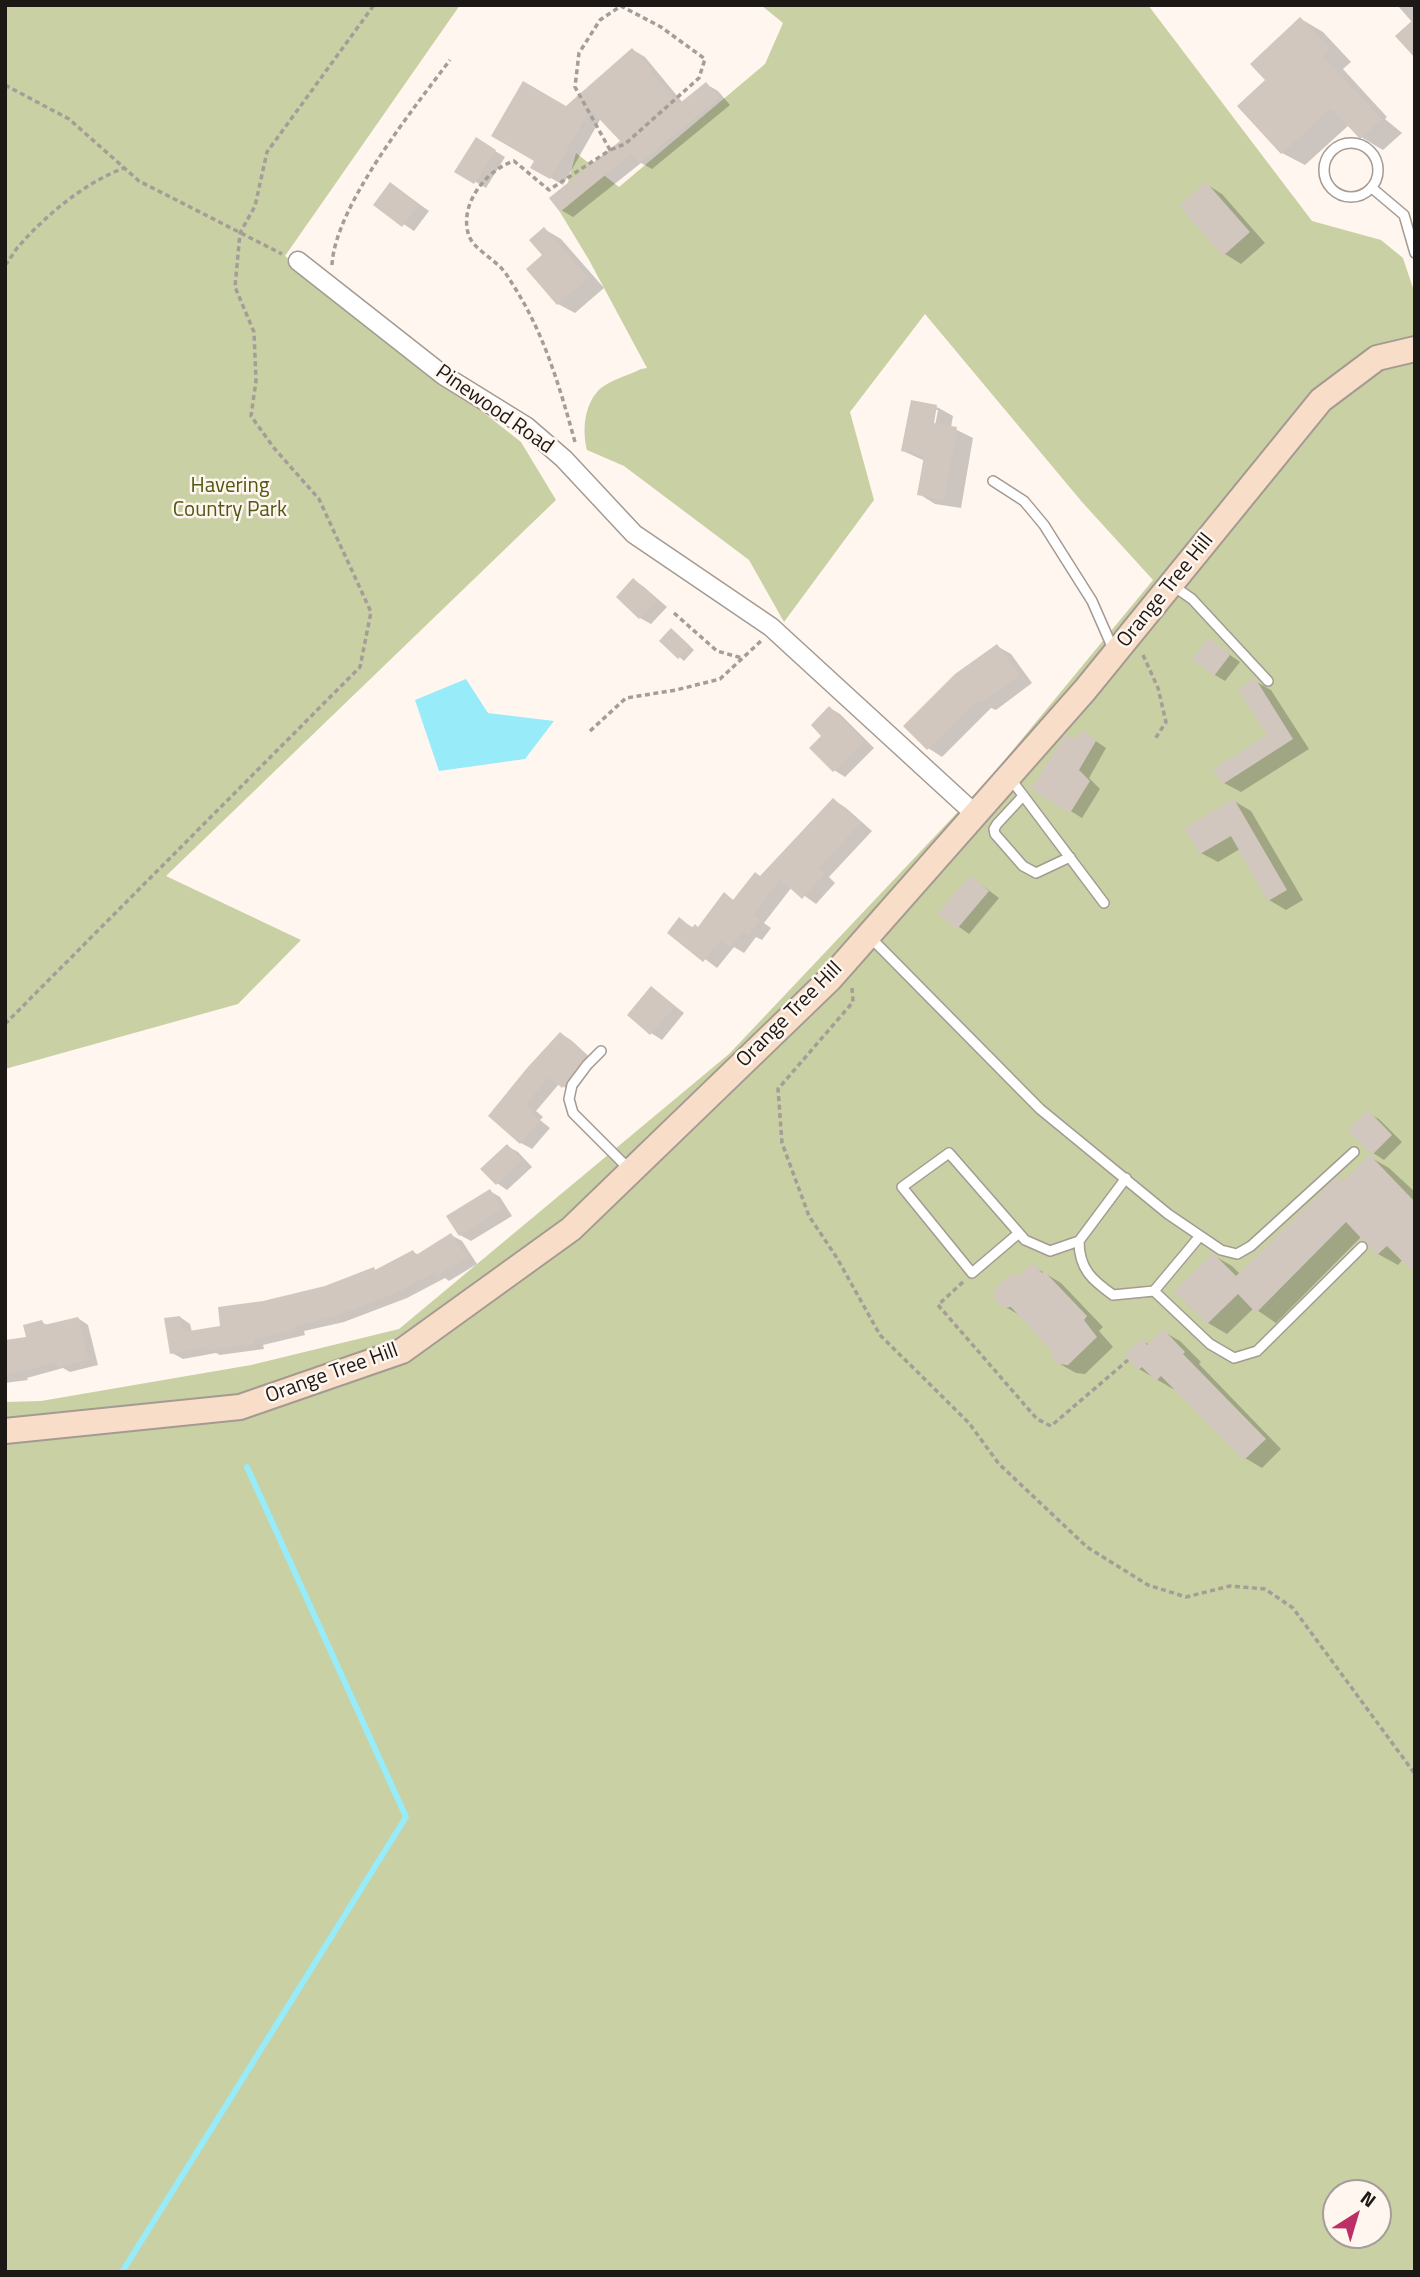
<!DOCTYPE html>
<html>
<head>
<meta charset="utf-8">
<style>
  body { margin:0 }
  #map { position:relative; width:1420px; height:2277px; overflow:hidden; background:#fff6ef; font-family:"Titillium Web",sans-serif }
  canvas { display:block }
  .frame { position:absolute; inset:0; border:7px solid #1c1816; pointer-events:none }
  .north { position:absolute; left:1322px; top:2179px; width:70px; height:70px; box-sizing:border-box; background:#fff6ef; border:2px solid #a49d98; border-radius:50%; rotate:37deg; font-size:19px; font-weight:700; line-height:28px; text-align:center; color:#1c1816 }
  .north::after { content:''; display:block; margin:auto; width:24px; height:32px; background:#bc3066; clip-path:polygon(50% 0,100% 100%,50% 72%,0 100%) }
</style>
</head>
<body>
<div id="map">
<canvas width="1420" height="2277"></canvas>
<div class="frame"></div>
<div class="north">N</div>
</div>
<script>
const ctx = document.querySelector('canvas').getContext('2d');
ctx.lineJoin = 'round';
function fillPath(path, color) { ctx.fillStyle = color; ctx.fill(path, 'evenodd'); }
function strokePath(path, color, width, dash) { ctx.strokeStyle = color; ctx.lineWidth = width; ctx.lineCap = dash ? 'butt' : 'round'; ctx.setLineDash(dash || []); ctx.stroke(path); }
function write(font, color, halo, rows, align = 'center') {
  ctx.font = font + ' "Titillium Web",sans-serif'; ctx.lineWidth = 5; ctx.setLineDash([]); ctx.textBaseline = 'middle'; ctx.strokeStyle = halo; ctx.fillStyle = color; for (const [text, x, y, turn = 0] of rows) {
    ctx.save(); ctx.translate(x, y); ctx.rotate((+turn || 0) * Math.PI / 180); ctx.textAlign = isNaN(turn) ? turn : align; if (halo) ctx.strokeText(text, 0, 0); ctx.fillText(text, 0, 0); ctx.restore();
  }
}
const green = new Path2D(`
  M5,5h455l-175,251 236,186 35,58 -390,376 135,64 -63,64 -233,65z
  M761,5h387l164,216 69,19 22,18 12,36v1978h-1410v-870l36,-1 210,-36 148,-36 330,-275 260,-275 164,-199 -71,-78 -157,-188 -75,98 24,88 -90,122 -35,-62 -125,-94 -37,-16c-5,-20 -3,-47 14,-62 10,-8 28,-13 40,-19l6,-1 -58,-108 -29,-48 16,-59 43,34 146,-123 18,-41zM1336,2193h42v42h-42z`);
const water = new Path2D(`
  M466,679l22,34 66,8 -29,38 -86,12 -24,-71z`);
const shadow = new Path2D(`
  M1415,5v50l-3,-33 -14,-16z
  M1301,19l22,13 28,30 -8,7 44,48 -2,2 17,14 -19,17 -22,-13 -12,-12 -44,40 -23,-12 -15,-73z
  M633,50l12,7 38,46 23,-19 12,7 12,14 -78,64 -11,-6 -68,54 -12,-7 62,-69 -22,-23 -38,67 -31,-18 35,-58z
  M487,146l18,11 -19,31 -29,-17z
  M1206,184l16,10 43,49 -24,21 -16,-10z
  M401,191l28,20 -15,20 -39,-26z
  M544,229l17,10 43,49 -29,25 -17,-9 -13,-49z
  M937,407l16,9 -2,11 22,11 -12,70 -26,-4 -16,-10 6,-33 -22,-10zM935,410h3l-4,21h-3z
  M634,580l10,7 23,20 -16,17 -11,-6 -22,-21z
  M676,633l18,17 -10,11 -23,-20z
  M1209,640l31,22 -15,19 -10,-6z
  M997,646l14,8 21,29 -36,27 -5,-2 -49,49 -14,-9z
  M1255,681l16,9 38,59 -68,43 -17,-9 46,-47z
  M830,708l10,6 34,34 -29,29 -11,-7 -10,-34z
  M1084,733l22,15 -17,30 11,11 -18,29 -49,-30z
  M834,800l12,8 26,23 -43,46 6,6 -19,21 -24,-17 -28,36 7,5 -9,12 -6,-3 -12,16 -10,-6 -17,21 -48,-36 11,-12 14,8h5l25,-33 11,6 26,-24z
  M1234,801l17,10 52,89 -17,10 -17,-10 -29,-51 -22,13 -17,-9z
  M971,877l28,21 -30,36 -29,-21z
  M652,988l32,25 -22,27 -11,-7z
  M561,1034l10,6 25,23 -22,30 -15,-9 -23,27 7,6 -3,3 10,8 -18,21 -11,-6 -31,-27z
  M1368,1113l11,6 23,23 -18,18 -11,-7z
  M507,1146l11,6 14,15 -25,23 -10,-7z
  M1370,1157l19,11 26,24v79l-12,-12 -5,6 -20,-11 -16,-18 -86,87 -22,-15 -27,26 -19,-11 5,-68 19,11 8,8z
  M490,1191l10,6 12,19 -41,25 -11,-6z
  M451,1235l11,6 15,23 -28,17 -4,-3 -38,20 -63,24 -40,9 1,4 -42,10 1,4 -44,6 -4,-2 -33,6 -11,-6 8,-36 10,7 2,8 30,-4 42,-25 61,-16 49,-18 4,2 35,-19 6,3z
  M1033,1266l28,17 42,44 -4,4 14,16 -28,27 -9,-1 -18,-10 -4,-13 -33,-34 -17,-10 14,-28z
  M78,1318l10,7 10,40 -28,7 -7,-4 -36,10 1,2 -23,3v-41l23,-3 14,-17 6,4z
  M1164,1332l16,9 21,21 -2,2 82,85 -19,19 -17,-10 -70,-70 -2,1 -34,-20 3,-28 8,4z`);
const stream = new Path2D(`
  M122,2272l284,-455 -159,-350`);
const building = new Path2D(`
  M1300,17l30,32 -8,7 59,63 -21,20 -29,-31 -50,46 -44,-48 28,-26 -15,-16z
  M1415,18v40l-20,-22z
  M632,48l20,22 -2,2 30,31 26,-21 13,16 -80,65 -8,-9 -71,58 -11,-14 71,-57 -30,-32 -40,70 -20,-11 4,-7 -43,-25 32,-55 43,25z
  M476,137l20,13 -22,34 -20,-12z
  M390,182l29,22 -17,23 -29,-22z
  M1206,182l44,50 -27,24 -44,-50z
  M544,227l44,51 -31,27 -31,-36 16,-14 -13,-15z
  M911,400l26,5 -3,18 23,4 -13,73 -27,-5 7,-39 -23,-5z
  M633,578l24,22 -18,19 -23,-22z
  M671,628l19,18 -12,13 -19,-18z
  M1209,638l21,17 -16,21 -22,-17z
  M997,644l22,31 -39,28 -2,-3 -51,50 -24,-24 52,-52z
  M1255,678l38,61 -70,45 -10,-15 54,-34 -29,-46z
  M829,706l35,35 -31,31 -24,-24 12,-12 -10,-11z
  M1083,730l13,11 -17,29 11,11 -20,32 -39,-24 35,-55 9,5z
  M833,798l27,25 -42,46 6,5 -22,25 -22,-20 -27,36 7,5 -12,15 -5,-4 -13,16 -9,-7 -18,22 -36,-29 12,-16 13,11 3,-4 3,3 26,-35 9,8 22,-28 5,4z
  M1234,799l53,91 -19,11 -37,-65 -31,18 -16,-26z
  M970,875l19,16 -32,38 -19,-15z
  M651,986l24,20 -25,29 -23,-20z
  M560,1032l27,23 -25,33 -13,-11 -23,27 7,6 -2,3 9,8 -20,23 -32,-28 39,-48z
  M1368,1110l24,25 -20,20 -24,-25z
  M507,1144l15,16 -26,25 -16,-16z
  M1370,1155l45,47v72l-28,-28 -10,9 -31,-33 -90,91 -18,-19 -31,30 -33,-33 39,-38 23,23 102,-100 5,5z
  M490,1189l12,20 -43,27 -13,-20z
  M451,1233l16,24 -30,19 -2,-4 -40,21 -63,24 -38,9 1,4 -42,9 1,5 -47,6v-3l-37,7 -6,-36 16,-2 3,16 37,-6 -2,-19 45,-6 62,-15 49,-19 1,3 38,-20 3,5z
  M1033,1263l9,10 2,-2 43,45 -3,4 13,17 -29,28 -11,-1 -6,-6 1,-7 -41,-44 -9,1 -8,-10 1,-10 18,-15 4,4z
  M78,1317l10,43 -30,7 -1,-5 -52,13v-35l21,-3 -3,-12 19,-5 2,5z
  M1163,1329l22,23 -2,2 83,85 -22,21 -83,-84 -5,5 -14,-14 -4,3 -14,-15 18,-17 5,7z`);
const path = new Path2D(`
  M5,85l64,34 70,62 143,73
  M5,265c5,-5 8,-12 13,-18 28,-32 66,-64 106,-79
  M332,265c3,-59 82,-157 118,-205
  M575,442c-15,-54 -30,-106 -60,-154 -4,-6 -7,-12 -12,-18 -9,-11 -29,-21 -34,-34 -11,-31 17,-66 45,-75l35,29 61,-40 -35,-63 4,-34 21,-33 21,-14 40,21 44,32 -6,19 -74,66 -15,6
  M674,613l43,38 25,7
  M1143,655l15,33 8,34 -11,17
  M590,731l36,-33 50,-8 44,-11 41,-38
  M852,988l1,14 -75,87 4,54 27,73 28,42 43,77 89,88 30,41 88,83 61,38 38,12 44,-11 35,3 28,19 122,166
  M5,1024l355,-357 11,-55 -52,-113 -45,-51 -23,-32 5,-35 -2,-49 -19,-45 5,-54 15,-27 12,-54 107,-147
  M963,1282l-25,23 99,114 14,7 77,-66`);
const service = new Path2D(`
  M1324 170a27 27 0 1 1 54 0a27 27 0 1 1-54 0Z
  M1372,188l32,27 11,38
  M993,481l31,20 20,24 48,76 22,50
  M1172,585l20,14 76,82
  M1010,778l94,125
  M1023,796l-26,28 -3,5 1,5 28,32 13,7 34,-16
  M869,936l171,173 128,105 53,36 16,4 14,-8 103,-94
  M601,1051l-14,14 -15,20 -3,14 4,14 58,58
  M1019,1233l-47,40 -70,-86 47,-34 76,87 25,11 29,-10 47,-63
  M1200,1236l-46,55 56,53 24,14 23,-7 105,-104
  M1079,1241c0,28 13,39 34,54l41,-4`);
const minor = new Path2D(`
  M298,261l145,114 84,52 37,32 70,75 137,93 205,188`);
const secondary = new Path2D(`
  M5,1431l235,-24 162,-56 169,-122 259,-250 255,-289 236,-290 56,-42 38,-9`);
const streetNames = [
  ["Pinewood Road",494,410,35],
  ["Orange Tree Hill",1166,591,-51],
  ["Orange Tree Hill",790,1015,-45],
  ["Orange Tree Hill",332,1374,-20]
];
const parkNames = [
  ["Havering",230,487],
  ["Country Park",230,511]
];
fillPath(green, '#c9d0a4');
fillPath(water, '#98ebf8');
fillPath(shadow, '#0003');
strokePath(stream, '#98ebf8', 6);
fillPath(building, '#d2c7bf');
strokePath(service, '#a49a92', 12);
strokePath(minor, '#a49a92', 21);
strokePath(secondary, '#a49a92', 28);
strokePath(path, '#a49d98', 3.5, [5, 3.5]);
strokePath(service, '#fff', 9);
strokePath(minor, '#fff', 18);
strokePath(secondary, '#f8ddc8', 24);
write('21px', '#1c1816', '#fff6ef', streetNames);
write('21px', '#525813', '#fff6ef', parkNames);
</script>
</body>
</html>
